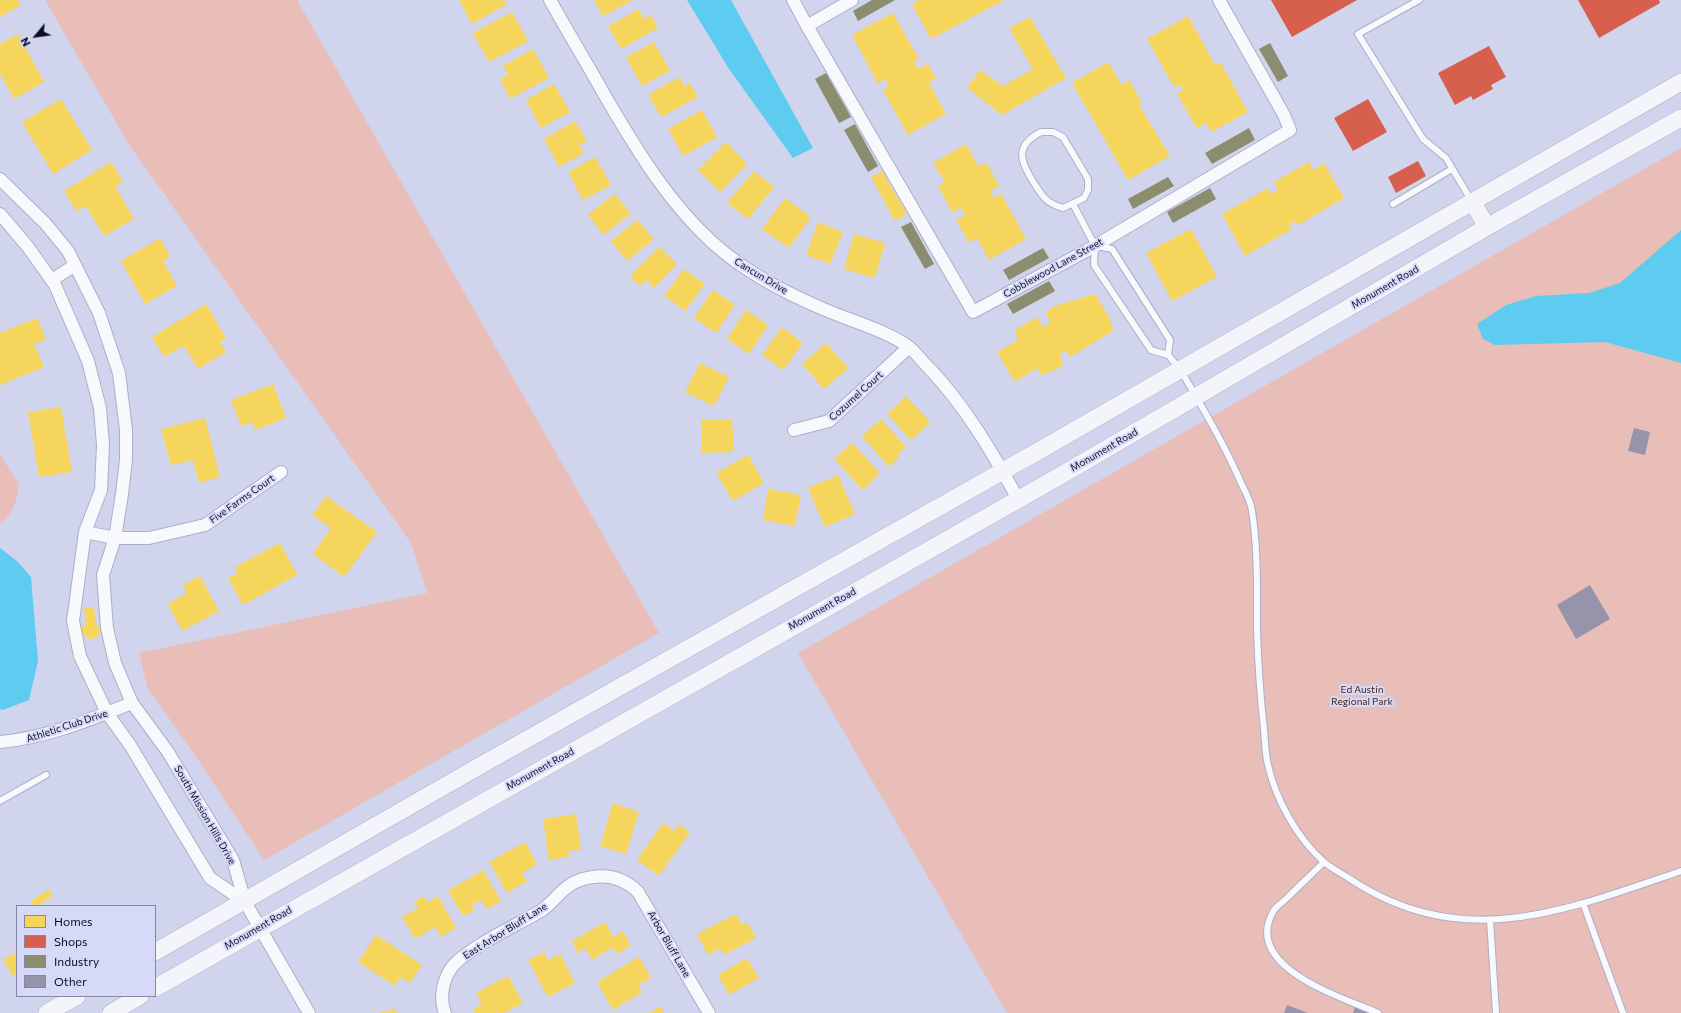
<!DOCTYPE html>
<html>
<head>
<meta charset="utf-8">
<style>
  body { margin:0 }
  #map { position:relative; width:1681px; height:1013px; overflow:hidden; background:#d1d4ed; font-family:Commissioner,sans-serif }
  canvas { display:block }
  .legend { position:absolute; left:16px; top:905px; width:140px; height:92px; box-sizing:border-box; background:#d6daf8; border:1px solid #8588a4; margin:0; padding:5px 7px; list-style:none; font-size:12px; color:#0c0c26 }
  .legend li { display:flex; align-items:center; gap:8px; height:20px }
  .legend b { width:20px; border:1px solid #8588a4 }
  .north { position:absolute; left:16px; top:16px; width:40px; height:40px; -webkit-text-stroke:3px #d6daf8; paint-order:stroke; rotate:241deg; font-size:11px; font-weight:700; line-height:16px; text-align:center; color:#0c0c26 }
  .north::after { content:''; display:block; margin:auto; width:14px; height:18px; background:#0c0c26; clip-path:polygon(50% 0,100% 100%,50% 72%,0 100%) }
</style>
</head>
<body>
<div id="map">
<canvas width="1681" height="1013"></canvas>
<ul class="legend">
<li><b style="height:11px;background:#f6d55c"></b>Homes</li>
<li><b style="height:11px;background:#d6604d"></b>Shops</li>
<li><b style="height:11px;background:#8c8c6e"></b>Industry</li>
<li><b style="height:11px;background:#9793ab"></b>Other</li>
</ul>
<div class="north">N</div>
</div>
<script>
const ctx = document.querySelector('canvas').getContext('2d');
ctx.lineJoin = 'round';
function fillPath(path, color) { ctx.fillStyle = color; ctx.fill(path, 'evenodd'); }
function strokePath(path, color, width, dash) { ctx.strokeStyle = color; ctx.lineWidth = width; ctx.lineCap = dash ? 'butt' : 'round'; ctx.setLineDash(dash || []); ctx.stroke(path); }
function write(font, color, halo, rows, align = 'center') {
  ctx.font = font + ' Commissioner,sans-serif'; ctx.lineWidth = 4; ctx.setLineDash([]); ctx.textBaseline = 'middle'; ctx.strokeStyle = halo; ctx.fillStyle = color; for (const [text, x, y, turn = 0] of rows) {
    ctx.save(); ctx.translate(x, y); ctx.rotate((+turn || 0) * Math.PI / 180); ctx.textAlign = isNaN(turn) ? turn : align; if (halo) ctx.strokeText(text, 0, 0); ctx.fillText(text, 0, 0); ctx.restore();
  }
}
const green = new Path2D(`
  M45,0h252l362,633 -395,227 -67,-102 -50,-71 -8,-34 288,-60 -16,-50 -281,-397z
  M1681,148v865h-674l-209,-360z
  M0,455l19,29c-2,16 -5,30 -19,40z`);
const water = new Path2D(`
  M687,0h44l82,148 -20,10 -64,-89z
  M1681,230v133l-76,-21 -110,3 -12,-6 -6,-15 29,-19 30,-9 53,-3 31,-10z
  M0,548l17,13 14,16 7,84 -9,39 -26,10 -3,-1z`);
const homes = new Path2D(`
  M0,0h18l3,5 -21,12z
  M459,0h45l3,4 -35,20z
  M594,0h39l-30,16z
  M919,0h85l-73,39 -19,-35z
  M639,9l5,10 7,-4 7,13 -37,21 -13,-23z
  M512,12l16,29 -39,21 -16,-29z
  M893,13l26,46 -5,3 4,7 10,-5 8,15 -7,4 17,31 -38,21 -25,-45 6,-4 -4,-7 -7,5 -26,-49z
  M1188,16l27,49 5,-3 28,50 -37,20 -5,-9 -9,5 -20,-34 6,-4 -3,-6 -6,3 -27,-48z
  M1030,17l36,61 -64,37 -35,-27 13,-18 23,16 30,-17 -24,-41z
  M18,34l26,48 -30,17 -14,-25v-30z
  M654,42l16,29 -28,15 -16,-29z
  M533,49l16,29 -39,21 -10,-20 8,-4 -5,-9z
  M1108,62l14,23 7,-5 13,23 -3,2 31,51 -42,24 -56,-97z
  M679,77l5,9 6,-3 8,14 -37,20 -13,-22z
  M554,84l16,28 -29,16 -15,-28z
  M61,99l31,51 -39,24 -31,-52z
  M702,110l15,27 -34,19 -15,-27z
  M575,121l12,20 -8,4 5,8 -25,14 -15,-28z
  M726,142l21,22 -27,28 -22,-22z
  M966,144l13,23 7,-5 13,24 -9,5 4,7 7,-4 25,45 -37,21 -12,-22 -8,5 -13,-23 9,-5 -4,-7 -9,4 -14,-26 7,-4 -12,-19z
  M595,157l16,28 -28,15 -15,-28z
  M111,162l12,20 -8,4 19,33 -30,17 -18,-30 -10,5 -12,-20z
  M1309,162l4,8 11,-7 20,35 -46,27 -3,-4 -6,3 3,5 -47,27 -23,-42 46,-26 3,6 7,-4 -4,-8z
  M754,171l20,16 -26,32 -21,-16z
  M882,171l25,43 -12,7 -24,-44z
  M615,194l16,20 -28,21 -15,-21z
  M785,198l26,19 -22,31 -27,-19z
  M637,220l17,19 -27,22 -16,-20z
  M818,222l25,10 -13,32 -24,-9z
  M1191,229l26,48 -45,24 -26,-48z
  M854,234l31,9 -10,35 -31,-9z
  M160,238l10,19 -7,4 14,25 -32,18 -24,-43z
  M659,247l18,17 -23,24 -8,-8 -6,6 -10,-10z
  M684,269l21,15 -20,27 -21,-15z
  M713,290l22,15 -19,28 -22,-15z
  M1095,294l15,25 3,12 -43,26 -3,-6 -7,2 3,12 -10,6 -12,4 -4,-7 -22,14 -18,-30 21,-12 -3,-10 22,-13 6,10 8,-5 -6,-10 10,-6z
  M206,304l20,34 -6,4 6,10 -28,17 -14,-23 -20,11 -12,-20z
  M746,310l22,15 -19,29 -22,-15z
  M37,318l9,21 -12,5 10,23 -44,18v-52z
  M782,327l21,16 -20,27 -21,-15z
  M826,343l22,25 -24,21 -22,-25z
  M700,363l29,14 -15,29 -29,-14z
  M273,384l13,34 -31,12 -3,-8 -11,4 -10,-26z
  M906,396l24,26 -19,18 -24,-26z
  M61,407l11,65 -33,5 -11,-65z
  M205,418l15,59 -21,6 -6,-23 -22,5 -10,-36z
  M732,419l2,33 -32,1 -1,-33z
  M881,419l25,28 -9,8 3,2 -11,10 -27,-31z
  M852,443l28,30 -17,17 -29,-31z
  M748,455l16,28 -31,18 -17,-28z
  M838,475l17,39 -30,13 -17,-39z
  M768,489l33,6 -6,31 -32,-6z
  M326,496l51,36 -33,45 -31,-23 18,-26 -19,-13z
  M280,543l17,32 -54,30 -15,-27 10,-5 -3,-6z
  M200,576l19,35 -37,20 -14,-27 19,-11 -4,-8z
  M94,607l2,18 10,-1v10h-9v4l-9,1v-3l-10,1 -1,-10 9,-1 -2,-18z
  M613,803l26,9 -13,42 -26,-8z
  M576,814l5,36 -13,1 1,6 -20,3 -6,-41z
  M663,823l12,8 4,-7 11,8 -31,44 -22,-16z
  M525,842l12,22 -15,9 5,8 -20,12 -18,-31z
  M483,870l18,31 -14,8 -6,-9 -9,5 2,5 -11,6 -15,-25z
  M49,889l4,7 -16,10h-3l-3,-5z
  M424,896l4,6 10,-6 18,32 -15,9 -6,-10 -20,12 -13,-22 16,-9 -4,-6z
  M736,914l6,11 5,-3 9,16 -32,17 -4,-7 -12,7 -11,-21z
  M605,922l8,15 10,-6 8,14 -14,9 -4,-7 -21,13 -7,-12 -7,5 -6,-12z
  M376,935l46,30 -12,18 -10,-6 -5,9 -37,-24z
  M17,952v21l-5,3 -9,-17z
  M544,952l4,8 12,-6 15,29 -27,14 -20,-37z
  M639,957l12,21 -13,7 4,7 -29,18 -16,-28z
  M747,958l12,20 -30,17 -11,-20z
  M508,976l15,27 -19,10h-29l-2,-4 9,-5 -6,-11z
  M660,1006l4,7h-15z
  M396,1009l1,4h-18v-1z`);
const shops = new Path2D(`
  M1271,0h86l-65,37z
  M1578,0h81l1,3 -61,35z
  M1489,46l17,31 -15,8 2,4 -20,11 -2,-4 -16,9 -17,-32z
  M1368,99l19,33 -34,19 -19,-33z
  M1418,161l8,15 -30,17 -8,-16z`);
const industry = new Path2D(`
  M872,0h23l-37,21 -5,-10z
  M1270,43l18,33 -10,6 -19,-33z
  M826,73l25,44 -12,6 -24,-44z
  M855,124l23,42 -10,6 -24,-42z
  M1249,128l6,12 -43,24 -7,-11z
  M1168,177l6,9 -41,23 -5,-10z
  M1210,188l6,11 -43,24 -6,-11z
  M911,222l23,42 -9,5 -24,-42z
  M1043,248l6,10 -40,22 -6,-10z
  M1049,281l6,10 -42,23 -6,-10z`);
const building = new Path2D(`
  M1634,428l16,4 -5,23 -17,-4z
  M1590,585l20,34 -34,20 -19,-34z
  M1287,1005l21,8h-24z
  M1355,1007l14,6h-16z`);
const lane = new Path2D(`
  M1419,0l-61,34 65,105 23,19 25,42
  M1041,132h12l10,5 25,42v11l-4,8 -21,10c-17,-5 -20,-11 -29,-25 -14,-22 -20,-37 7,-51z
  M1073,204l22,42 -1,19 57,85 17,5 12,14c22,38 45,76 62,116 4,8 9,17 10,26 6,38 5,79 5,118 1,33 3,66 7,100 1,12 1,24 4,36 8,35 29,73 56,97 7,6 15,10 23,15 114,77 217,34 334,-6
  M1393,204l59,-35
  M1097,246l15,3 58,91 -2,15
  M0,801l46,-26
  M1324,862c-12,12 -25,24 -37,36 -4,4 -10,8 -13,12 -34,57 68,87 104,103
  M1583,903l40,110
  M1490,920l6,93`);
const street = new Path2D(`
  M550,0c19,34 39,67 58,101 30,51 61,102 105,142 33,30 74,51 115,68 24,10 61,21 81,36 7,6 13,14 20,21 37,39 63,84 89,131
  M793,0l14,26
  M852,0l-45,26 166,286 122,-66 195,-116 -6,-15 -65,-115
  M0,179l45,44 23,28 31,62 20,60 7,57v30l-4,34 -7,44 -12,37 4,53 8,35 17,40 36,49 65,108 12,42 64,111
  M0,214l28,33 27,38 33,76 12,47 3,37 -2,45 -16,42 -12,89 7,35 27,57 23,32 80,133 35,24
  M52,280l23,-15
  M794,430l35,-9 80,-74
  M85,532l30,6h34l56,-13 76,-53
  M0,742c46,-4 89,-22 132,-39
  M445,1013c-6,-14 -2,-34 7,-46 15,-19 67,-43 90,-57 13,-9 22,-25 38,-30 22,-7 42,-4 58,12l71,121`);
const secondary = new Path2D(`
  M1472,201l15,26
  M155,952l321,-184 566,-319 639,-367
  M155,988l903,-511 429,-250 194,-109
  M47,1013l30,-17
  M111,1013l29,-17`);
const streetNames = [
  ["Cobblewood Lane Street",1053,268,-29],
  ["Cancun Drive",761,276,31],
  ["Monument Road",1385,287,-30],
  ["Cozumel Court",856,396,-42],
  ["Monument Road",1104,450,-30],
  ["Five Farms Court",242,499,-35],
  ["Monument Road",822,609,-29],
  ["Athletic Club Drive",67,726,-18],
  ["Monument Road",540,769,-29],
  ["South Mission Hills Drive",205,815,60],
  ["Monument Road",258,928,-30],
  ["East Arbor Bluff Lane",505,931,-32],
  ["Arbor Bluff Lane",669,944,60]
];
const parkNames = [
  ["Ed Austin",1362,690],
  ["Regional Park",1362,702]
];
fillPath(green, '#e9bdb8');
fillPath(water, '#5eccf0');
fillPath(homes, '#f6d55c');
fillPath(shops, '#d6604d');
fillPath(industry, '#8c8c6e');
fillPath(building, '#9793ab');
strokePath(lane, '#acaec6', 8);
strokePath(street, '#acaec6', 14);
strokePath(secondary, '#acaec6', 18);
strokePath(lane, '#f8f9fc', 6);
strokePath(street, '#f8f9fc', 12);
strokePath(secondary, '#f4f5fa', 17);
write('10px', '#0c0c26', '#d6daf8', streetNames);
write('10px', '#431c0e', '#d6daf8', parkNames);
</script>
</body>
</html>
